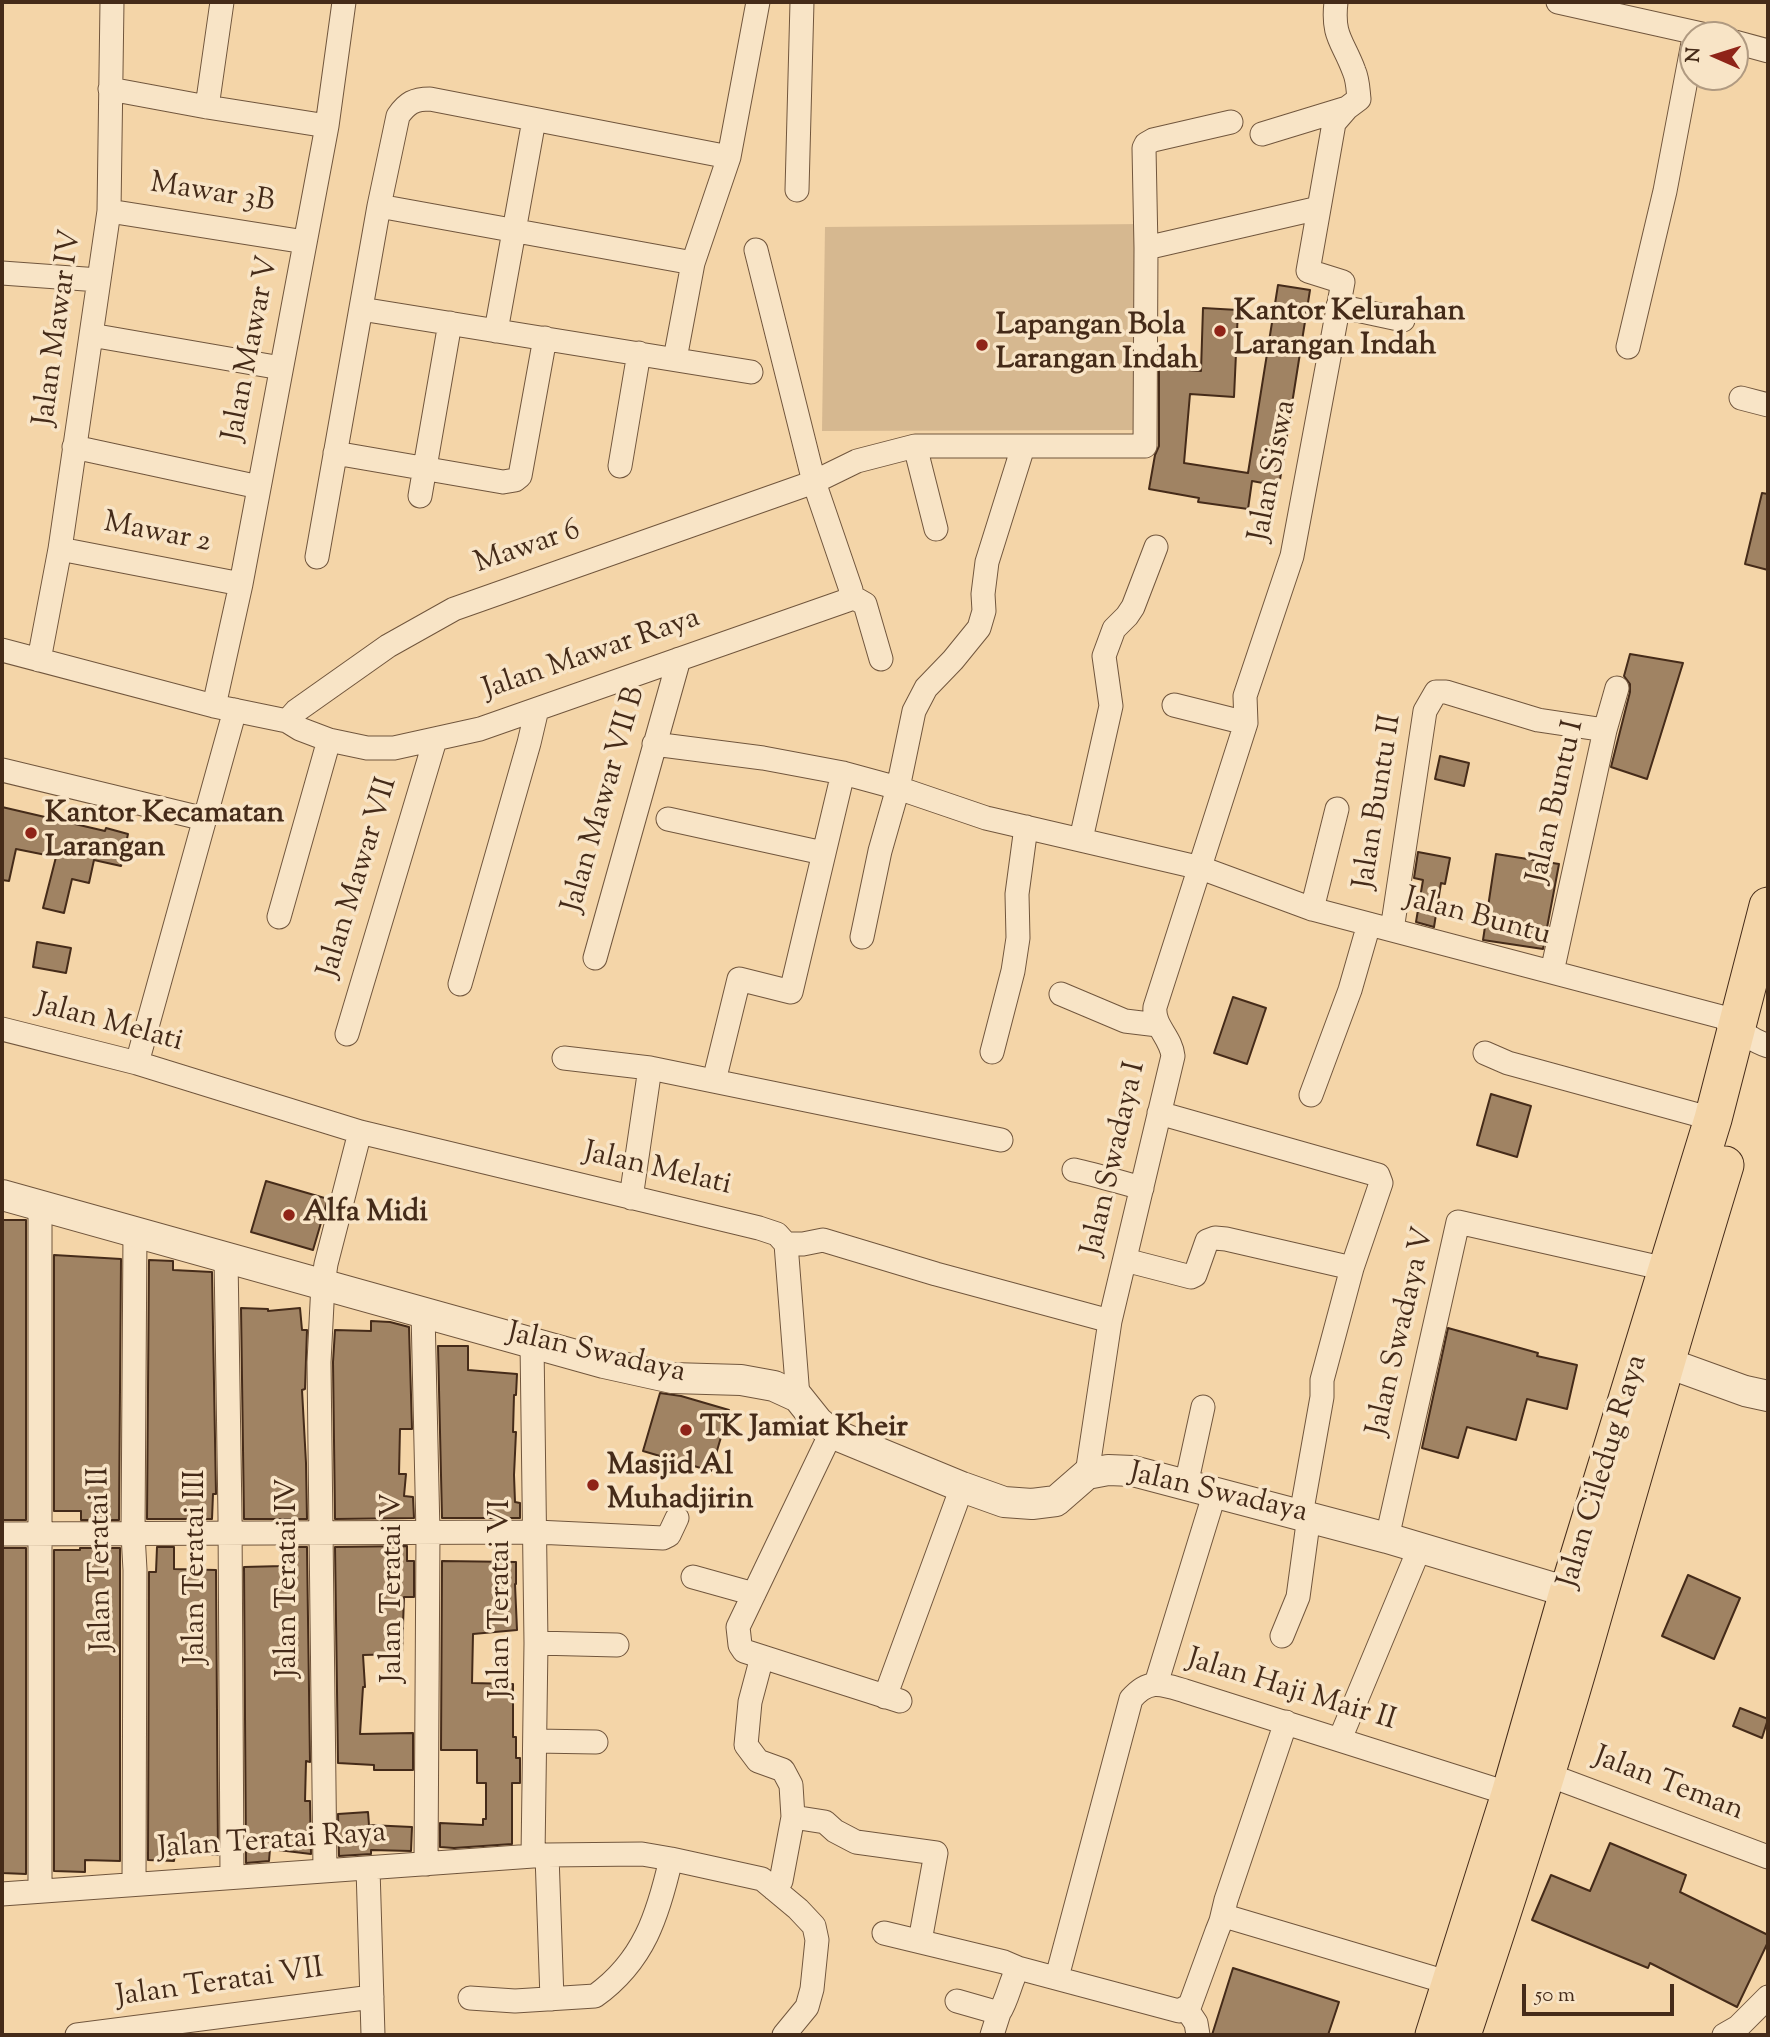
<!DOCTYPE html>
<html>
<head>
<meta charset="utf-8">
<style>
  body { margin:0 }
  #map { position:relative; width:1770px; height:2037px; overflow:hidden; background:#f4d5a8; font-family:"Sorts Mill Goudy",serif }
  canvas { display:block }
  .frame { position:absolute; inset:0; border:4px solid #452b19; pointer-events:none }
  .north { position:absolute; left:1679px; top:21px; width:70px; height:70px; box-sizing:border-box; background:#f8e4c6; border:2px solid #b09a81; border-radius:50%; rotate:273deg; font-size:19px; font-weight:700; line-height:28px; text-align:center; color:#452b19 }
  .north::after { content:''; display:block; margin:auto; width:24px; height:32px; background:#8f2418; clip-path:polygon(50% 0,100% 100%,50% 72%,0 100%) }
  .scale { position:absolute; left:1522px; top:1984px; width:152px; height:32px; box-sizing:border-box; border:4px solid #452b19; border-top:0; padding-left:9px; font-size:21px; line-height:24px; white-space:nowrap; color:#452b19; -webkit-text-stroke:5px #f8e4c6; paint-order:stroke }
</style>
</head>
<body>
<div id="map">
<canvas width="1770" height="2037"></canvas>
<div class="frame"></div>
<div class="north">N</div>
<div class="scale">50 m</div>
</div>
<script>
const ctx = document.querySelector('canvas').getContext('2d');
ctx.lineJoin = 'round';
function fillPath(path, color) { ctx.fillStyle = color; ctx.fill(path, 'evenodd'); }
function strokePath(path, color, width, dash) { ctx.strokeStyle = color; ctx.lineWidth = width; ctx.lineCap = dash ? 'butt' : 'round'; ctx.setLineDash(dash || []); ctx.stroke(path); }
function write(font, color, halo, rows, align = 'center') {
  ctx.font = font + ' "Sorts Mill Goudy",serif'; ctx.lineWidth = 7; ctx.setLineDash([]); ctx.textBaseline = 'middle'; ctx.strokeStyle = halo; ctx.fillStyle = color; for (const [text, x, y, turn = 0] of rows) {
    ctx.save(); ctx.translate(x, y); ctx.rotate((+turn || 0) * Math.PI / 180); ctx.textAlign = isNaN(turn) ? turn : align; if (halo) ctx.strokeText(text, 0, 0); ctx.fillText(text, 0, 0); ctx.restore();
  }
}
const green = new Path2D(`
  M1142,224v206l-320,1 3,-204z`);
const building = new Path2D(`
  M1278,285l32,5 -31,196 -27,-5 -4,28 -50,-7 1,-4 -50,-9 6,-34 4,-9v-78l42,3 2,-63 35,2 -4,87 -44,-3 -6,69 64,10z
  M1762,493l6,1v76l-23,-6z
  M1630,654l53,9 -36,116 -36,-12 19,-75v-8l-6,-8z
  M1440,756l29,7 -5,23 -29,-7z
  M2,807l103,24 1,-3 22,6 -7,32 -27,-6 -5,23 -17,-4 -8,34 -21,-5 13,-51 -40,-8 -7,32 -7,-1z
  M1418,852l32,6 -5,26 -4,-1 -7,44 -18,-5 7,-42 -9,-2z
  M1496,854l63,10 -16,85 -60,-9z
  M37,942l34,6 -5,25 -33,-6z
  M1233,997l33,11 -19,56 -33,-11z
  M1491,1094l40,12 -14,51 -40,-12z
  M266,1181l62,18 -15,51 -62,-18z
  M2,1220h24v300h-24z
  M54,1255l67,4 -2,261h-38v-9h-27z
  M149,1260l24,1v9l39,2 4,222h-3l-1,25h-65z
  M241,1308l27,1v2l32,-3 2,22h5l-2,59 -3,1 4,73 1,56h-63z
  M371,1321l19,1 19,5 3,102h-12l-1,45h7l-2,22 9,1 1,21 -79,1 -2,-157 2,-32 36,1z
  M1448,1328l90,25 -1,3 40,9 -10,44 -40,-10 -11,41 -49,-13 -9,31 -36,-10z
  M438,1346h30v24l49,4 -1,21h-2l-1,37h3l-2,43 1,27 5,1v15h-78z
  M660,1393l21,3 48,14 -18,61 -68,-20z
  M407,1546v15h7v36h-10l-2,57 -39,1 2,32h-2l-3,47 53,-1v37h-39v-5l-36,-2 -3,-216z
  M157,1547h17v22l42,1 2,285 -43,-2 -1,8 -26,-1 1,-288h7z
  M284,1547h23l3,215 -4,-1 -1,40h5l1,53 -41,-5 -1,12 -23,2 -2,-296 39,-1z
  M2,1548h24v326l-24,-1z
  M80,1548h40v313l-35,-1v12l-31,-1v-321h26z
  M442,1561l74,1v22h-1l2,46 -44,4 -1,49 41,1v53h3v21h4v25h-8v61l-58,4 -14,-1v-24l43,2v-6h3v-36h-9v-33h-36z
  M1688,1575l52,23 -26,61 -52,-23z
  M1740,1708l28,11 -6,19 -29,-12z
  M368,1812l1,13 43,2 -1,24 -40,-1v4l-32,2 -1,-42z
  M1610,1843l76,32 -6,17 88,43v7l-31,65 -87,-44 -2,5 -116,-48 19,-45 39,16z
  M1233,1968l106,34 -11,33h-116z`);
const minor = new Path2D(`
  M1558,2l148,33
  M1735,42l33,9
  M110,89l97,18 120,19
  M207,107l15,-105
  M1262,134l85,-26
  M797,190l5,-188
  M379,206l314,57
  M109,211l196,31
  M1146,248l173,-40
  M2,273l97,7
  M1338,306l65,14
  M361,309l390,63
  M496,331l38,-211
  M91,335l190,33
  M1628,347l37,-156 28,-148
  M675,359l18,-96 36,-106 29,-155
  M1741,398l27,7
  M915,446l21,83
  M74,447l185,40
  M335,453l168,29 12,-2 5,-4 25,-138
  M620,466l19,-113
  M420,496l30,-173
  M60,549l181,35
  M317,557l62,-351 19,-90c9,-13 16,-17 32,-17l299,58
  M851,596l14,8 16,55
  M2,650l212,56 73,15 13,8 29,11 38,8h27l86,-19 368,-129 3,-10 -37,-108 -58,-232
  M39,660l21,-111 49,-338 3,-209
  M1174,705l72,18
  M214,706l27,-122 86,-458 17,-124
  M287,721l9,-10 92,-65 66,-37 360,-127 43,-21 58,-15h230l1,-198 -2,-100 2,-4 7,-4 78,-18
  M654,744l109,14 80,15 55,15 88,30 215,50 111,41 410,108c14,12 29,23 46,29
  M2,770l203,49
  M668,819l155,34
  M1081,839l30,-133 -7,-50 10,-27 13,-13 6,-9 23,-60
  M1312,909l25,-100
  M279,917l50,-177
  M1392,930l33,-219 11,-19h10l92,28 67,10
  M862,937l18,-86 18,-63 16,-77 12,-23 27,-28 26,-32 5,-17 -1,-17 4,-32 36,-115
  M595,958l84,-299
  M1552,972l53,-242 12,-42
  M460,984l69,-241 8,-34
  M1061,994l64,27 33,4
  M2,1029l135,34 223,69 399,96 18,6 9,10 12,153
  M347,1034l88,-294
  M992,1052l21,-81 5,-33 -1,-44 9,-67
  M1485,1053l23,10 205,56
  M564,1058l86,10 -19,130
  M137,1063l98,-353
  M650,1068l351,72
  M714,1081l25,-102 52,13 52,-219
  M1311,1095l39,-105 19,-66
  M1159,1113l219,62 3,8 -29,85 -30,112v17l-21,118
  M1074,1170c23,5 45,12 68,18
  M786,1244h17l20,-4 113,34 174,47
  M226,1257l4,260 2,360
  M1125,1260l66,17 4,-2 12,-34 8,-3 11,1 126,29
  M423,1312l5,221 -2,331
  M532,1343l4,300 -3,213
  M831,1433l-93,194 2,18 4,6 156,50
  M1087,1474l23,-153 63,-265c-2,-19 -20,-30 -18,-49l91,-284 -1,-27 47,-140 51,-274 -35,-11 26,-148 13,-15 12,-9c-1,-9 -1,-19 -5,-28 -11,-30 -22,-34 -18,-69
  M1186,1485l17,-78
  M2,1534l534,-2 127,6 6,-3 8,-17
  M1387,1538l71,-316 208,47
  M693,1577l61,17
  M1282,1636l16,-39 11,-81
  M536,1643l81,2
  M762,1657l-12,45 -4,43 12,16 25,9 8,15 2,32 -12,64 -7,8
  M1156,1684l59,-192
  M885,1697l77,-210
  M1340,1739l80,-192
  M535,1741l61,1
  M1546,1774l222,83
  M793,1817l32,5 10,9 21,11 80,11 -16,88
  M547,1855l5,144
  M671,1859l91,20 36,30 16,17 3,14 -5,49 -5,18 -23,28
  M368,1868l5,167
  M325,1871l-6,-509 4,-78 3,-20 34,-132
  M134,1884l1,-314 -2,-36 2,-302
  M40,1891v-686
  M2,1894l545,-39 95,-1 29,5c-13,56 -27,102 -76,137l-80,5 -45,-3
  M1221,1921l5,-21 60,-178
  M884,1933l120,29 14,6
  M1057,1977l74,-278c18,-21 31,-15 54,-8l325,103
  M957,2001l42,12c9,-14 11,-31 19,-45l161,43 11,-6 27,-74 4,-10 7,-4 222,66
  M1186,2008l10,15 2,12
  M77,2035l295,-38
  M992,2035l7,-22
  M1724,2035l14,-8 30,-30`);
const tertiary = new Path2D(`
  M2,1195l602,168 68,15 69,2 33,6 24,11 20,25 13,11 131,54 42,15 28,2 24,-3 31,-27 21,-4 25,1 254,67 181,54
  M1665,1362l80,29 23,5`);
const primary = new Path2D(`
  M1434,2035l76,-241 58,-202 145,-473 55,-213
  M1462,2035c44,-132 87,-264 125,-398 45,-158 90,-315 138,-472`);
const markers = [
  [1220,331,7,"#8f2418"],
  [982,345,7,"#8f2418"],
  [31,833,7,"#8f2418"],
  [289,1215,7,"#8f2418"],
  [686,1430,7,"#8f2418"],
  [593,1485,7,"#8f2418"]
];
const streetNames = [
  ["Mawar 3B",212,195,9],
  ["Jalan Mawar IV",60,328,-82],
  ["Jalan Mawar V",253,349,-79],
  ["Jalan Siswa",1275,471,-79],
  ["Mawar 2",157,535,11],
  ["Mawar 6",528,549,-19],
  ["Jalan Mawar Raya",592,656,-19],
  ["Jalan Mawar VII B",606,800,-74],
  ["Jalan Buntu II",1380,802,-81],
  ["Jalan Buntu I",1558,802,-77],
  ["Jalan Mawar VII",360,878,-73],
  ["Jalan Buntu",1477,919,15],
  ["Jalan Melati",109,1025,15],
  ["Jalan Swadaya I",1116,1159,-77],
  ["Jalan Melati",657,1171,13],
  ["Jalan Swadaya V",1403,1332,-77],
  ["Jalan Swadaya",596,1355,13],
  ["Jalan Ciledug Raya",1605,1472,-73],
  ["Jalan Swadaya",1218,1495,13],
  ["Jalan Teratai II",103,1559,-91],
  ["Jalan Teratai III",198,1567,-90],
  ["Jalan Teratai IV",290,1578,-90],
  ["Jalan Teratai V",395,1588,-90],
  ["Jalan Teratai VI",503,1599,-90],
  ["Jalan Haji Mair II",1291,1692,17],
  ["Jalan Teman",1668,1786,21],
  ["Jalan Teratai Raya",272,1843,-4],
  ["Jalan Teratai VII",220,1985,-8]
];
const poiNames = [
  ["Kantor Kelurahan",1234,314],
  ["Larangan Indah",1234,348],
  ["Lapangan Bola",996,328],
  ["Larangan Indah",996,362],
  ["Kantor Kecamatan",45,816],
  ["Larangan",45,850],
  ["Alfa Midi",303,1215],
  ["TK Jamiat Kheir",700,1430],
  ["Masjid Al",607,1468],
  ["Muhadjirin",607,1502]
];
fillPath(green, '#d6b890');
fillPath(building, '#a08363');
strokePath(building, '#452b19', 2);
strokePath(minor, '#71563d', 25);
strokePath(tertiary, '#71563d', 32);
strokePath(primary, '#452b19', 39);
strokePath(minor, '#f8e4c6', 23);
strokePath(tertiary, '#f8e4c6', 30);
strokePath(primary, '#f4d5a8', 37);
for (const [x, y, r, color] of markers) { const dot = new Path2D(); dot.arc(x, y, r, 0, 2 * Math.PI); ctx.fillStyle = color; ctx.fill(dot); strokePath(dot, '#f8e4c6', 2.5); }
write('30px', '#452b19', '#f8e4c6', streetNames);
write('bold 30px', '#452b19', '#f8e4c6', poiNames, 'left');
</script>
</body>
</html>
